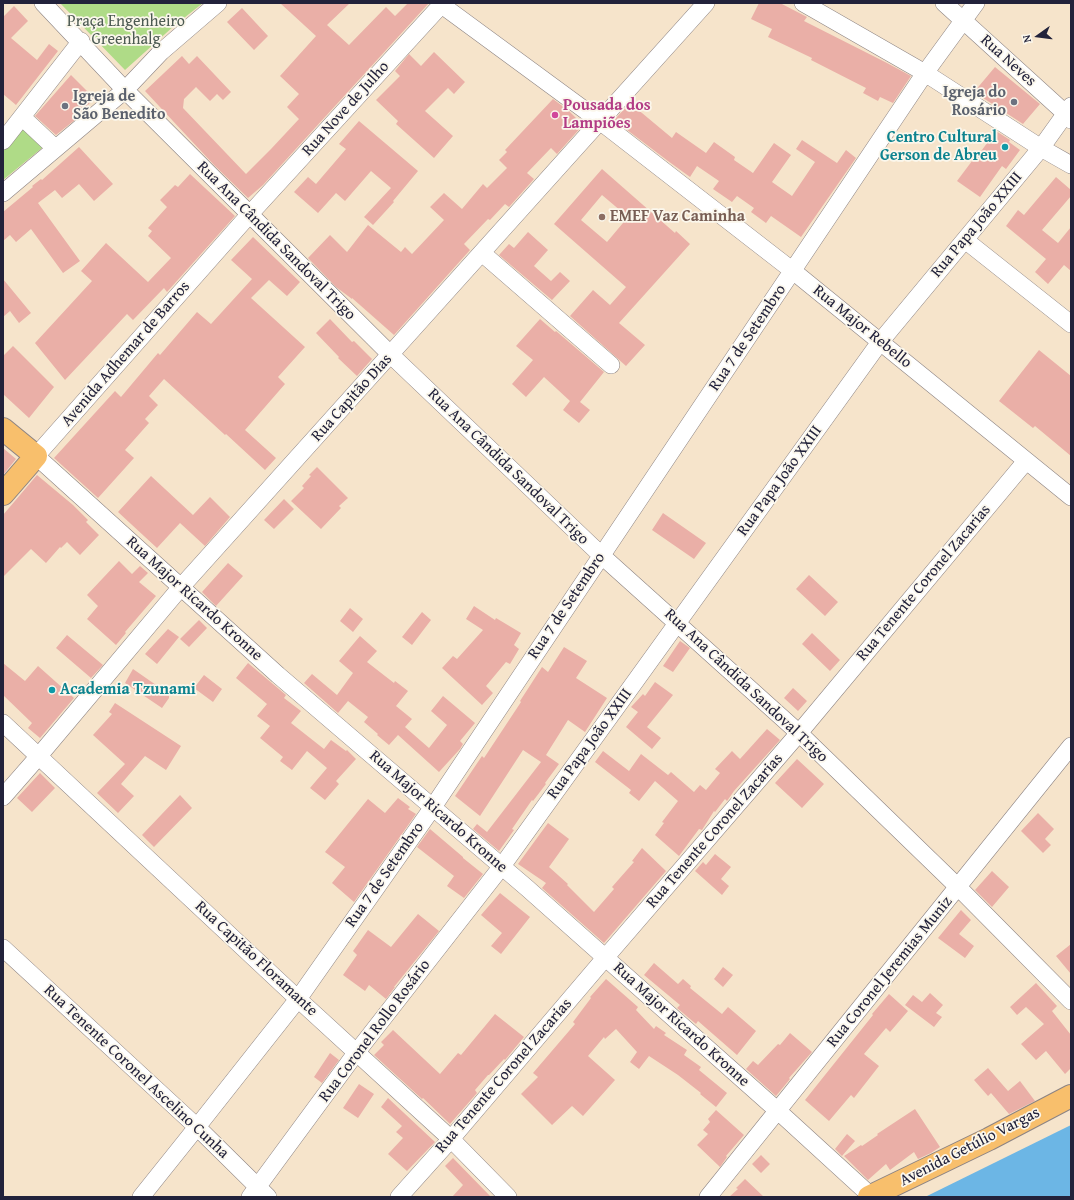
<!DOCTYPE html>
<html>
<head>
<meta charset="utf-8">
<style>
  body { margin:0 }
  #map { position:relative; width:1074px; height:1200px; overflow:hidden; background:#f6e4cb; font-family:"Gentium Book Plus",serif }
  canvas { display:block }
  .frame { position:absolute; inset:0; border:4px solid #22223b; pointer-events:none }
  .north { position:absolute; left:1018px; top:16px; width:40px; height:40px; -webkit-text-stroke:3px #fbf7ec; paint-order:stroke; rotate:256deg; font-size:11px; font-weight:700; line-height:16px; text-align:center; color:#22223b }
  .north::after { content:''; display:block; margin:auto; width:14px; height:18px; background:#22223b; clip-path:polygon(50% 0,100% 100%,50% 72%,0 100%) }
</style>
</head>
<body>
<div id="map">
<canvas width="1074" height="1200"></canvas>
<div class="frame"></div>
<div class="north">N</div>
</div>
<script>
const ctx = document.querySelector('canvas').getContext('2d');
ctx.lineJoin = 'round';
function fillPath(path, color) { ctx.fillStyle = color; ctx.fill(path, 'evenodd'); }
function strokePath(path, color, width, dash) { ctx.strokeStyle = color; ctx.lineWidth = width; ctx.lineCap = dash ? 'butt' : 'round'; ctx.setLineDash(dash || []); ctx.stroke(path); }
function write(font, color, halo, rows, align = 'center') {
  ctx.font = font + ' "Gentium Book Plus",serif'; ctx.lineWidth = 3.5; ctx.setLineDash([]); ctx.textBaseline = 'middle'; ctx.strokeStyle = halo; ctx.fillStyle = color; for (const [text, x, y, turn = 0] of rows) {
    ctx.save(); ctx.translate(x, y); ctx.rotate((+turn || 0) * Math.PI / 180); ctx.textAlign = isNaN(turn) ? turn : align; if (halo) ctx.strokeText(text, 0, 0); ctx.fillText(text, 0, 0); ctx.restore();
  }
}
const green = new Path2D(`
  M60,3h143l-28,22 -50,45z
  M22,126l20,17v5l-39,32v-30z`);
const water = new Path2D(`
  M1071,1125v72h-146z`);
const building = new Path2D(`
  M280,3h70l-23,22 22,20 37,-38 9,9 13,-13h21l-166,182 -15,13 -34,-33 -69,-74 37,-35 7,8 8,-8 34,36 -8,8 -6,-6 -7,7 -14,-14 -12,12 -1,9 63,66 25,-25 28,-30 -12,-12 12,-13 -19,-18 36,-40z
  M759,3h21l27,14 -3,4 83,42 24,13 -18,27 -13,-6 -2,4 -15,-8 3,-5 -55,-28 1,-2 -44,-21 4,-8 -21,-10z
  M14,6l14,15 -17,17 26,22 12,-16 9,7 -42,54 -13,-11v-77z
  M242,8l26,28 -14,14 -27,-28z
  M434,52l31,30 -11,12 -6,-6 -23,23 28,25 -19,22 -38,-34 2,-3 -22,-21 24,-24 -5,-5 14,-17 12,12z
  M995,67l45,37 -17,20 -49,-32z
  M71,75l23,23 -18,21 -20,16 -21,-19z
  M553,99l16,12 14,14 -26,29 -6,-6 -24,25 7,6 -25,28 -4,-3 -15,16 -2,-1 -24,25 6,6 -76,85 -42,-37v1l-16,-12 -28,-29 22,-23 17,17 21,-27 33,27 4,-5 7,7 32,-34 -14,-13 14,-14 18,16 21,-25 4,4 20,-20 -8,-8 8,-8 -2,-2z
  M630,103l42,35 4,-6 30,21 8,-11 21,15 -1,3 19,13 21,-30 17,12 -19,27 20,14 23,-34 -19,-13 6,-9 35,23 9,-13 10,8 -55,79 -30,-21 -5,7 -15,-11 3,-4 -17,-12 -5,6 -19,-13 6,-8 -22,-15 -7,11 -22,-16 -54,-41z
  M359,121l59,50 -25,30 1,1 -21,23 -9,-8 27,-29 -20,-17 -26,30 -9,-8 -18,20 -24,-21 14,-15 8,7 30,-35 -7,-5z
  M996,131l14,9 -1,2 11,8 -14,19 -4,-3 -22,31 -23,-16 21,-28 1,1z
  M79,147l34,37 -19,17 -15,-17 -17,14 -7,-8 -17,13 42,58 -17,12 -32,-44 -15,13 -6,-7 -7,6v-29l30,-25 -1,-1 9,-7 1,1z
  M602,169l73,64 1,-2 14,13 -71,79 26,22 -19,21 -56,-50 23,-26 17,15 16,-18 -72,-63zM602,195l26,22 -21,25 -26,-22z
  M190,174l45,42 -68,76 -3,-4 -31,32 -6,-6 -62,66 -30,-37 57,-62 -11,-10 25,-28 42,39 23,-24 -23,-22 4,-5 -4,-3 19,-21 -7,-7 15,-15 3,2z
  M1056,177l15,13v6l-29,34 16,13 13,-16v44l-7,-6 -16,19 -13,-12 11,-13 -40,-33 12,-16 6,5z
  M528,232l20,18 -14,16 17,15 9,-9 10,9 -18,19 -53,-45 10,-11 5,4z
  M253,237l47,45 -13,14 -18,-16 -18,18 54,49 -27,30 7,7 -40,46 31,28 -11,12 -39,-36 -1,1 -61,-56 -15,17 9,9 -13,14 4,4 -24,27 9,8 -36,40 -44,-40 61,-67 6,6 37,-44 2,2 37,-43 14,12 41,-45 -21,-19z
  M3,279l28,34 -12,10 -9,-12 -7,6z
  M330,319l22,23 2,-1 18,18 -15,17 -19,-18 1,-1 -23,-24z
  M540,319l15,13 1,-1 48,41 -24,30 10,8 -11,13 -16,-13 7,-9 -26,-24 -18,20 -14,-13 21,-24 -17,-14z
  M13,346l41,41 -25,31 -26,-24v-38z
  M1039,350l32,26v80l-36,-30 -2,2 -34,-27z
  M3,448l13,11 -13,16z
  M317,467l31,31 -9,8 2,2 -20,21 -30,-28 13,-13 -2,-2 9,-10 -2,-1z
  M37,475l36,30 15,15 -2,2 13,13 -19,20 -13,-13 -6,6 -1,-1 -14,16 -15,-14 -28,28v-62z
  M151,476l42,39 17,-18 20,20 -25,29 -25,-23 -23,25 -39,-36z
  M284,499l10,10 -20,20 -10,-9z
  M663,513l43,30 -12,16 -42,-29z
  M119,561l13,13 8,-8 8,7 -9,9 17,14 -31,36 1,1 -10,12 -29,-26 11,-13 -11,-11z
  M228,563l15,13 -27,30 -14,-14z
  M809,575l29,27 -13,14 -29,-27z
  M474,606l21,14 1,-2 25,15 -7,12 5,4 -9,15 -4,-2 -20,24 7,7 -11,12 -40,-37 11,-12 4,3 26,-29 -17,-11z
  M350,608l13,11 -10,13 -13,-11z
  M422,612l9,8 -19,25 -10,-8z
  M199,620l8,8 -18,19 -9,-8z
  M168,629l11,8 -22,27 -12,-10z
  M812,633l28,27 -10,11 -28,-27z
  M67,635l36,30 -12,13 -35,-30z
  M360,636l17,15 -10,11 27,21 1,-2 13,10 -12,15 16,13 -7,8 24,21 18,-23 -16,-14 12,-15 32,27 -15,18 3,3 -3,5 -21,23 -41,-37 -9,10 -12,-10 1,-1 -14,-12 4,-5 -20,-16 -10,12 -34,-30 8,-9 25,21 16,-22 -14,-12z
  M680,641l10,7 -17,24 -10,-6z
  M564,647l23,14 -11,17 31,20 -22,34 -17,-12 -22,35 13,9 -14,19 1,1 -13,17 -1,-1 -20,29 2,1 -15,21 -26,-22 4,-5 10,8 54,-70 -18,-12 -43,66 -25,-20 27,-40 2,2 37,-56 -1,-1 22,-34 6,5z
  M3,663l22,18 13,-15 36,32 -34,40 -12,-10 4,-5 -29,-28z
  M248,663l38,32 -2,3 17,13 -10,12 33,26 7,-9 15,11 1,-1 9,9 -20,22 3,3 -14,16 -15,-12 17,-20 -20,-17 -15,19 -12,-9 3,-4 -23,-19 10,-12 -13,-10 10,-12 -31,-26z
  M133,669l36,25v4l-7,10 -37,-25z
  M204,675l18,14 -9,13 -19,-14z
  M655,682l18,13 -26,32 14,11 -9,11 -26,-22 12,-15 -7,-5 12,-13 2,2z
  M793,688l14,13 -9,10 -14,-13z
  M115,703l66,43 -15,24 -21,-14 -24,28 13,12 -16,17 -21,-20 28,-29 -32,-29 19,-21 -3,-2z
  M767,729l13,11 -46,51 -7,10 -2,-2 -10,13 -1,-1 -12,19 -3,-1 -20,27 -24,-21 9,-12 -2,-1 16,-21 -23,-20 -16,20 -10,-8 2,-3 -36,-28 8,-11 26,20 12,-17 27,21 3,-3 23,20 6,-7 6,5 14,-17 -5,-4 17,-18 8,8z
  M797,759l27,25 -22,24 -27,-25z
  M40,773l15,15 -23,24 -15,-14z
  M180,795l12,13 -38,39 -12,-12z
  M398,798l12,9 -2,2 8,5 -62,88 -22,-19 13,-16 -20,-15 43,-53 17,14z
  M1038,813l16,16 -9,10 6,6 -8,8 -22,-22z
  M548,823l21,16 -20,28 19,17 -1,1 27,27 20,-23 -2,-2 22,-25 -2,-1 10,-13 24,23 -62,72 -62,-55 4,-5 -28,-19z
  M430,829l33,28v1l20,16 -19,24 -17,-12 7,-10 -37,-29z
  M715,854l16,13 -10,12 8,7 -7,9 -27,-24 8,-9 3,3z
  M992,871l17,16 -17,20 -17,-17z
  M500,893l30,24 -29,37 -10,-8 11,-13 -21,-18z
  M961,910l10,10 -12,14 15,12 -9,12 -27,-20z
  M418,914l21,17 -45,56h1l-9,12 -17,-14 -4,6 -22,-16 14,-20 -4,-4 15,-21 23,17z
  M1071,944v30l-15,-18z
  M654,963l24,21 5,-5 8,7 -1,2 32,26 6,-7 28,24 -19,24 -39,-34 -2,3 -19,-16 3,-3 -36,-30z
  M723,967l10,8 -10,12 -9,-8z
  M606,979l32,28 -2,3 18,19 2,-3 10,7 -2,2 23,15 -3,5 17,12 -2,3 28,23 -11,14 -16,-13 1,-1 -23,-18 -29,-19 -10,13 -9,-7 7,-10 -21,-23 -11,10 -1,-2 -16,19 27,24 -32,36 -11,-10 -20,19 -31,-31 17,-17 -5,-4 42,-49 -2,-2 18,-24 -1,-1z
  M1036,983l21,23 -5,5 19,24v33l-6,6 -19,-23 -10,9 -15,-16 23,-20 -18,-17 -9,8 -7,-8z
  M930,993l13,12 -7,8 6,4 -8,10 -29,-22 8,-10 9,7z
  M889,994l19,17 -18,21 -4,-4 -22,26 15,12 -25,32 -3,-3 -22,26 -24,-21 68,-85 -1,-1z
  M495,1014l29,23 -19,23 -1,-1 -15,16h-1l-13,15 2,3 -27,31 -27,-26 -1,1 -48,-44 10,-10 -3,-3 12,-12 47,44 18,-21 3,2z
  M790,1033l22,19 -23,26 1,1 -14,17 -30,-27 7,-8 5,4 20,-21 2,1z
  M330,1053l9,7 -17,23 -8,-6z
  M988,1068l20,23 12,-10 15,20 -26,13 -18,-21 -3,3 -14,-16z
  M359,1084l15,10 -16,24 -15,-10z
  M388,1098l47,44 -28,29 -19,-17 15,-16 -7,-6 6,-6 -21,-19z
  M915,1109l25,38 -9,6 -13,6 -4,-7 -24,18 -4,-6 -18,16 -24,-24 17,-11 1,1 16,-11 -1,-1z
  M716,1110l28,25 -18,21 1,1 -7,10 -23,-22 11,-11 -5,-4 7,-8 -2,-3z
  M847,1134l8,7 -13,15 -7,-7z
  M761,1155l9,9 -9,9 -9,-9z
  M453,1158l38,39h-39l11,-12 -18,-19z
  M745,1179l19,18h-35l9,-8 -2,-1z`);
const minor = new Path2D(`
  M43,3l82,87 266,265 210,200 198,178 159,154 113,114
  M439,3l162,119 192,149 278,226
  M443,3l-194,212 -213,241 242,219 249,213 251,223 93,85
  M803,3l122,70 116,75 30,17
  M944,3l121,110 6,7
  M22,117l33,31
  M3,141l78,-100
  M3,193l122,-103 36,-38 57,-49
  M965,240l106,84
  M482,253l129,112
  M3,723l295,276 153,140 57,58
  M3,797l35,-40 143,-170 525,-584
  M3,948l194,179 71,70
  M141,1197l56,-70 101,-128 135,-192 492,-734 51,-70
  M250,1197l106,-144 146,-187 378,-524 161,-194 30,-42
  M399,1197l52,-58 154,-181 194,-225 227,-272
  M708,1197l363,-451`);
const major = new Path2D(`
  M3,429l33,27 -33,38
  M869,1197l120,-58 82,-43`);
const markers = [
  [1014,102,4,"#6b7280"],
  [65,106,4,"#6b7280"],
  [555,115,4,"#d1479c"],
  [1005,147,4,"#0f9aa8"],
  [602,217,4,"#8d6e63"],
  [52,690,4,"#0f9aa8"]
];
const parkNames = [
  ["Praça Engenheiro",126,22],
  ["Greenhalg",126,40]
];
const streetNames = [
  ["Rua Neves",1008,61,42],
  ["Rua Nove de Julho",346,109,-48],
  ["Rua Papa João XXIII",977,225,-50],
  ["Rua Ana Cândida Sandoval Trigo",276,241,45],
  ["Rua Major Rebello",862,327,39],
  ["Rua 7 de Setembro",748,338,-56],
  ["Avenida Adhemar de Barros",126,354,-49],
  ["Rua Capitão Dias",352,398,-48],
  ["Rua Ana Cândida Sandoval Trigo",508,467,44],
  ["Rua Papa João XXIII",780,481,-54],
  ["Rua Tenente Coronel Zacarias",924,583,-50],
  ["Rua Major Ricardo Kronne",194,599,42],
  ["Rua 7 de Setembro",567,606,-56],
  ["Rua Ana Cândida Sandoval Trigo",746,686,43],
  ["Rua Papa João XXIII",590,744,-54],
  ["Rua Major Ricardo Kronne",438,812,41],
  ["Rua Tenente Coronel Zacarias",715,831,-49],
  ["Rua 7 de Setembro",385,875,-55],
  ["Rua Capitão Floramante",256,959,43],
  ["Rua Coronel Jeremias Muniz",890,972,-51],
  ["Rua Major Ricardo Kronne",681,1025,42],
  ["Rua Coronel Rollo Rosário",375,1031,-53],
  ["Rua Tenente Coronel Ascelino Cunha",136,1072,43],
  ["Rua Tenente Coronel Zacarias",504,1076,-49],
  ["Avenida Getúlio Vargas",970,1147,-27]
];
const worshipNames = [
  ["Igreja do",1006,93],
  ["Rosário",1006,111],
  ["Igreja de",73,97,"left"],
  ["São Benedito",73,115,"left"]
];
const hotelNames = [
  ["Pousada dos",563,106],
  ["Lampiões",563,124]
];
const cultureNames = [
  ["Centro Cultural",997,138],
  ["Gerson de Abreu",997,156],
  ["Academia Tzunami",60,690,"left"]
];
const educationNames = [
  ["EMEF Vaz Caminha",610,217]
];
fillPath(green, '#afdb87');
fillPath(water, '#6cb6e5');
fillPath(building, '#eaafa7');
strokePath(minor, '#8c8383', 18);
strokePath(major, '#8c8383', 24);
strokePath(minor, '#fff', 17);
strokePath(major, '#f8bf6c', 22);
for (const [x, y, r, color] of markers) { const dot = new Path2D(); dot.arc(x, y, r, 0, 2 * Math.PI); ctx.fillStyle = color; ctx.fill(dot); strokePath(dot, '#fbf7ec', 1.5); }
write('16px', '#4c5a52', '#fbf7ec', parkNames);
write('16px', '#22223b', '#fbf7ec', streetNames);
write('bold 16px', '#5b616d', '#fbf7ec', worshipNames, 'right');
write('bold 16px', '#b23c85', '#fbf7ec', hotelNames, 'left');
write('bold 16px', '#0d838f', '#fbf7ec', cultureNames, 'right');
write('bold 16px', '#785e54', '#fbf7ec', educationNames, 'left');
</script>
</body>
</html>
